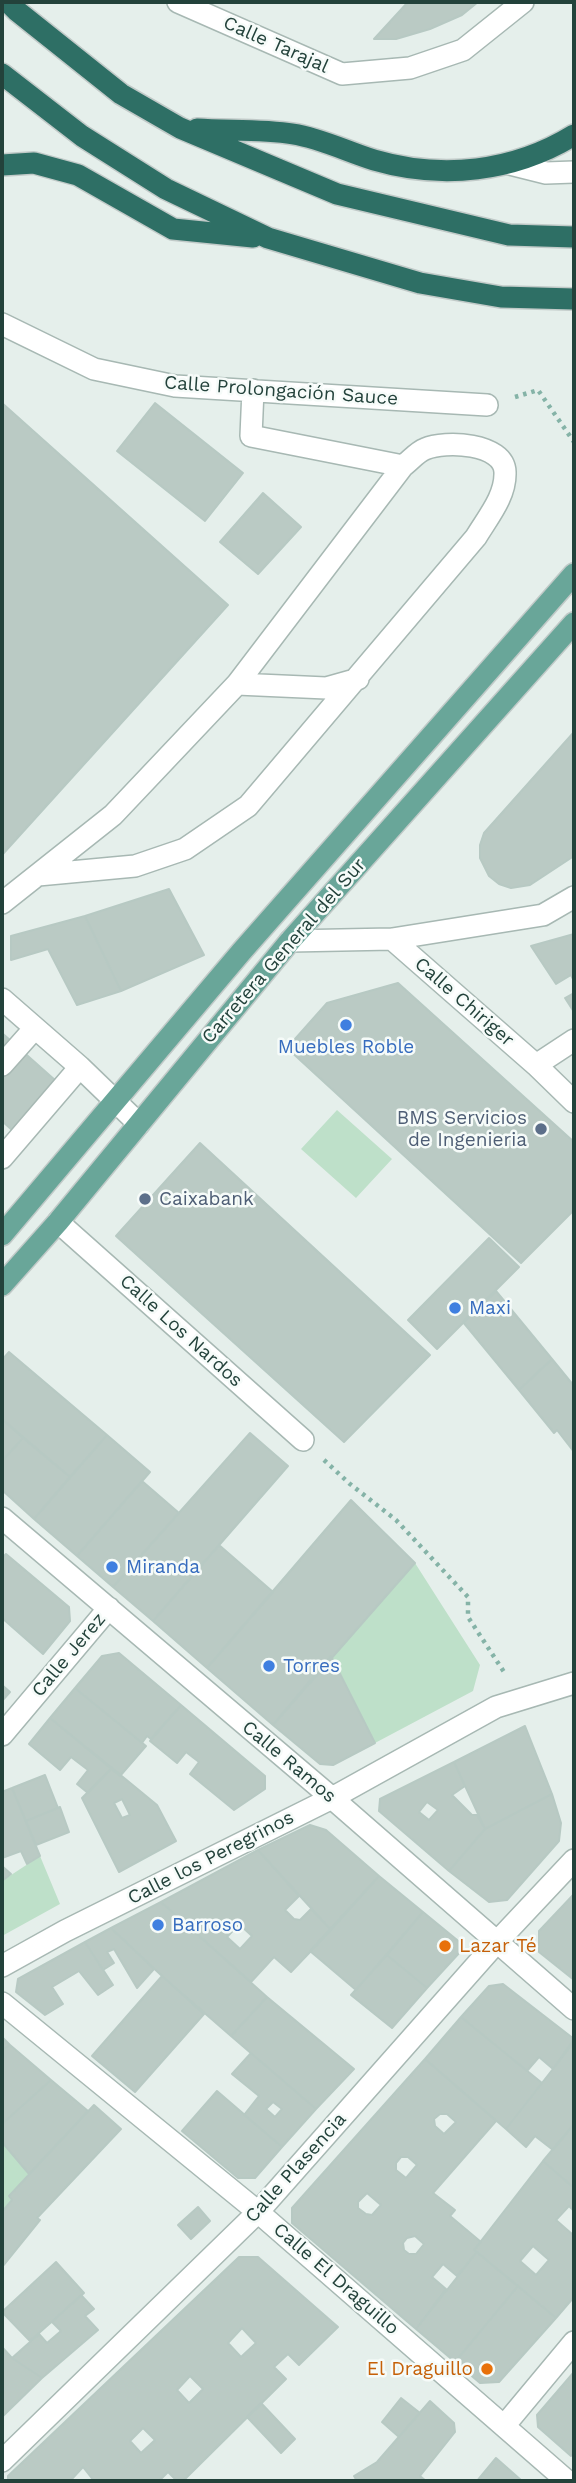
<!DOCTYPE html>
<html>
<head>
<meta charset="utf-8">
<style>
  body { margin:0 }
  #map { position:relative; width:576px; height:2483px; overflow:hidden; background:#e5efeb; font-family:"Work Sans",sans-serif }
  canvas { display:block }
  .frame { position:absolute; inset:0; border:4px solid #23423b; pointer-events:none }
</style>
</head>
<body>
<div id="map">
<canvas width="576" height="2483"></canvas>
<div class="frame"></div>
</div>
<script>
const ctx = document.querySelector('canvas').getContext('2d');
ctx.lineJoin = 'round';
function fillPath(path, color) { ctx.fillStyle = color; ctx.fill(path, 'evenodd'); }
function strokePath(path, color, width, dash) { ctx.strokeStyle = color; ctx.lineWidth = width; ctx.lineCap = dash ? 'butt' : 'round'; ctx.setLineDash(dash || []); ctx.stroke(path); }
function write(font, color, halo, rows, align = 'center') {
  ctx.font = font + ' "Work Sans",sans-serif'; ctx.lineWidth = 5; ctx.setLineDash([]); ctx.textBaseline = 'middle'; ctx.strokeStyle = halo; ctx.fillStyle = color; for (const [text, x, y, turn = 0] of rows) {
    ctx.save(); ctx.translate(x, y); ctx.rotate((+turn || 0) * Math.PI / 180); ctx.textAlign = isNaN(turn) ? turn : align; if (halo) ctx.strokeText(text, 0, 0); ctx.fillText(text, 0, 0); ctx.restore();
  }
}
const green = new Path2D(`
  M337,1110l55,49 -36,39 -55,-49z
  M415,1563l65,102 -7,26 -98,52 -44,-87z
  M40,1856l20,48 -58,32v-55z
  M2,2142l27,32 -20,22 3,4 -10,12z`);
const building = new Path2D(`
  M408,2h70l-16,13 -32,14 -34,10h-22z
  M2,403l226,202 -226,250z
  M155,403l88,70 -38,48 -88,-70z
  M263,493l38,34 -43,47 -38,-32z
  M574,732v124l-44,29 -19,3 -12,-4 -10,-8 -9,-18v-13l4,-12z
  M169,889l35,66 -83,36 -36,-75z
  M85,916l36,75 -44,14 -29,-56 -37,11v-24z
  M574,934v47l-3,-6 -15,9 -25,-38z
  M398,983l176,159v68l-53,53 -234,-215 40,-45z
  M574,993v19l-9,-14z
  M2,1033l54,48 -44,49 -10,-9z
  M200,1143l230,212 -86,87 -228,-206z
  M489,1238l30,29 -82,82 -29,-29z
  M496,1291l56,68 -33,31 -56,-68z
  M9,1352l98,83 -37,42 -68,-58v-59z
  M552,1359l22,27v66l-17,-22 -3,3 -35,-43z
  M2,1419l21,19 -21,23z
  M250,1433l38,33 -135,155 -40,-34z
  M107,1435l43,37 -73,84 -43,-37z
  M23,1438l47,39 -36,42 -32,-29v-29z
  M142,1481l37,32 -66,74 -36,-31z
  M351,1500l64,63 -142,162 -66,-57z
  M219,1545l54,47 -66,76 -54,-47z
  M6,1554l63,53 1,14 -27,33 -41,-36v-60z
  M119,1653l62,52 -30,34 -4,-3 -5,7 -67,-55 27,-32z
  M331,1656l44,87 -42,22 -13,-1 -47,-39z
  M2,1685l8,7 -8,9z
  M75,1688l71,58 -26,30 -70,-58z
  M181,1705l84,71v13l-31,21 -44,-36 9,-12 -13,-10 -9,11 -27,-22z
  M50,1718l62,50 -24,25 -11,-9 11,-14 -17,-13 -11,13 -31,-26z
  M525,1726l27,68 -67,35 -31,-67z
  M454,1762l11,24 -13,9 20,20h5l8,14 -36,42 -70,-60 1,-12zM427,1802l11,8 -9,10 -10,-8z
  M112,1768l45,37 19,36 -57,31 -37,-74zM122,1799l8,16 -8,3 -8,-15z
  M45,1775l13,33 -32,13 -14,-33z
  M12,1788l28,68 -13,8 -6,-13 -19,7v-66z
  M552,1794l9,29 -2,18 -52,59 -18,2 -40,-31 36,-42z
  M60,1807l9,25 -33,13 -10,-24z
  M310,1825l16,5 53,46 -48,54 -73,-80z
  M258,1850l41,46 -14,14 9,9 6,1 11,-11 20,21 -40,42 -17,-15 -23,25 -90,-80zM239,1924l13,12 -12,13 -13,-12z
  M2,1866l9,8 -9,7z
  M379,1876l44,36 -67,78 -46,-39z
  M574,1894v86l-35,-28v-21z
  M161,1902l106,95 -36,39 -69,-60 -51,-48z
  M423,1912l39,32 -1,7 -34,37 -40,-33z
  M111,1928l43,41 -17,19 -23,-39 -7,3 7,11 -11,7 -18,-28z
  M85,1942l28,43 -15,10 -19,-24 -27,16 11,17 -18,11 -29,-23 2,-13z
  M387,1955l40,33 -35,40 -41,-33z
  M162,1976l42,38 -69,78 -43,-36z
  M503,1984l71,55 -21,30 -14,-12 -12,14 -66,-54 28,-31z
  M267,1997l87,72 -38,40 -85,-73z
  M461,2017l81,66 -36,46 -81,-70z
  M2,2037l8,8 -8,5z
  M574,2042v82l-21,26 -18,-14 -9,11 -20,-18z
  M10,2045l41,35 -49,44v-74z
  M251,2053l65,56 -34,38 -38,-32 15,-19 -27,-22zM273,2102l9,7 -7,8 -9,-8z
  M425,2059l71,62 -63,72 22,17 -5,6 31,26 -7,8 3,2 -20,24 -14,-12 -11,13 14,12 -30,40 -124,-106v-15zM440,2114h7l9,8 -12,12 -9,-8 -1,-7zM401,2157h7l9,8 -11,13 -10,-8v-7zM367,2193l14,12 -9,10 -6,-1 -8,-6v-6zM415,2236l9,8 -8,10h-7l-5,-4 -1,-7 4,-5z
  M51,2080l37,31 -59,63 -27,-32v-18z
  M217,2091l65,56 -27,31h-17l-56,-47z
  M94,2105l27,24 -84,89 3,2 -38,47v-55l10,-12 -3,-4z
  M574,2124v64l-31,-27z
  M543,2161l31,27v23l-5,-5 -13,14 16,14 2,-2v65l-18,21 -82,-68zM533,2246l16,14 -13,15 -16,-14z
  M198,2207l12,14 -19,18 -13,-14z
  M477,2252l41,34 -63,76 -39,-33z
  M239,2257h19l80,70 -39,38 -11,-11 -14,13 12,12 -103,102h-6l-9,-9 -9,9h-65l-11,-14 -13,14h-62v-5zM242,2328l14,15 -15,14 -13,-14zM190,2376l13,13 -14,14 -12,-13zM143,2428l12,12 -14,13 -11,-12z
  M56,2262l28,31 -54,48 -28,-29z
  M518,2286l38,32 -57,64 -19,1 -25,-21z
  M81,2295l13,14 -9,7 13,14 -56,48 -30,-20 27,-24 8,9 14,-12 -9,-9z
  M2,2347l10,11 30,20 -40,39z
  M574,2372v80l-3,4 -33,-29 -1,-12z
  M401,2398l19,15 -21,24 -17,-15z
  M430,2401l24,22 1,9 -35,44 6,5h-69l-3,-5 23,-14z
  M261,2403l34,36 -14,14 -34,-36z
  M496,2458l17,15 9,8h-45z`);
const path = new Path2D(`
  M515,397l23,-7 36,52
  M324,1460l26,24 46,36 72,77v20l36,55`);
const minor = new Path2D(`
  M178,2l164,72 68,-6 53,-18 60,-48
  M510,164l36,9 28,-1
  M2,324l92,45 81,17 312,19
  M253,390l-2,46 152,30
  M237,684l89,4 32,-9
  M2,903l111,-88 124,-131 166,-218c7,-5 14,-14 22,-17 20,-9 79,-6 80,23 1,24 -17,45 -29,65l-228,269 -63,43 -50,17 -97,9
  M392,939l144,126 38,37
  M290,941l102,-2 151,-24 31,-18
  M2,999l78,68 59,57
  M2,1065l32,-36
  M536,1065l38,-25
  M2,1158l78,-91
  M58,1222l245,218
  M2,1518l330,280 242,211
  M2,1735l107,-127
  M2,1966l63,-35 267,-133 164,-91 78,-24
  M2,2003l256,209 309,269
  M504,2426l70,-84
  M2,2461l256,-249 238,-269 78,-83`);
const major = new Path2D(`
  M2,1235l240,-284 332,-377
  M2,1285l56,-63 232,-281 284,-318`);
const highway = new Path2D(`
  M8,2l9,9 104,83 59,34 157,66 172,41 65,2
  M2,74l80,62 84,53 102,49 152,45 81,14 73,2
  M197,129c31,2 65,0 96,5 27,4 55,18 81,26 68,20 140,12 200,-25
  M2,165l32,-2 44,12 95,54 80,8`);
const markers = [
  [346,1025,7,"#3f7fe0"],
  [541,1129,7,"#5c6f8a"],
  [145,1199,7,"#5c6f8a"],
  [455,1308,7,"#3f7fe0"],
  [112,1567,7,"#3f7fe0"],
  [269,1666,7,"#3f7fe0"],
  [158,1925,7,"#3f7fe0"],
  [445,1946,7,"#e8710a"],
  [487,2369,7,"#e8710a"]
];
const streetNames = [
  ["Calle Tarajal",276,45,24],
  ["Calle Prolongación Sauce",281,391,4],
  ["Carretera General del Sur",284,951,-49],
  ["Calle Chiriger",464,1002,41],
  ["Calle Los Nardos",181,1331,42],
  ["Calle Jerez",69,1655,-50],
  ["Calle Ramos",289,1762,40],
  ["Calle los Peregrinos",211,1858,-27],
  ["Calle Plasencia",296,2168,-48],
  ["Calle El Draguillo",336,2279,41]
];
const shopNames = [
  ["Muebles Roble",346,1047,"center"],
  ["Maxi",469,1308],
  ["Miranda",126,1567],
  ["Torres",283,1666],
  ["Barroso",172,1925]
];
const serviceNames = [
  ["BMS Servicios",527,1118],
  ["de Ingenieria",527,1140],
  ["Caixabank",159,1199,"left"]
];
const foodNames = [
  ["Lazar Té",459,1946],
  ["El Draguillo",473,2369,"right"]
];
fillPath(green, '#bee0c9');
fillPath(building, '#bacac4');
strokePath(building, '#b7c9c3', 2);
strokePath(minor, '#a7b8b3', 24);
strokePath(major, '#c1cac8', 24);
strokePath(highway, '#c1cac8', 24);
strokePath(path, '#85b3a7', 4.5, [3.5, 5]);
strokePath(minor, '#fff', 21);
strokePath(major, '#69a699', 21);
strokePath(highway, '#2e6f65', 21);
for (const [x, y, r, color] of markers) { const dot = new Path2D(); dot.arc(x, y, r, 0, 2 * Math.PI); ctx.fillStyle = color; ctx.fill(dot); strokePath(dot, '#f6fbf9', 2.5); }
write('19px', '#23423b', '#f6fbf9', streetNames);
write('19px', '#366cbe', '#f6fbf9', shopNames, 'left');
write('19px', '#4e5e75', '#f6fbf9', serviceNames, 'right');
write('19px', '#c56008', '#f6fbf9', foodNames, 'left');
</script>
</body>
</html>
